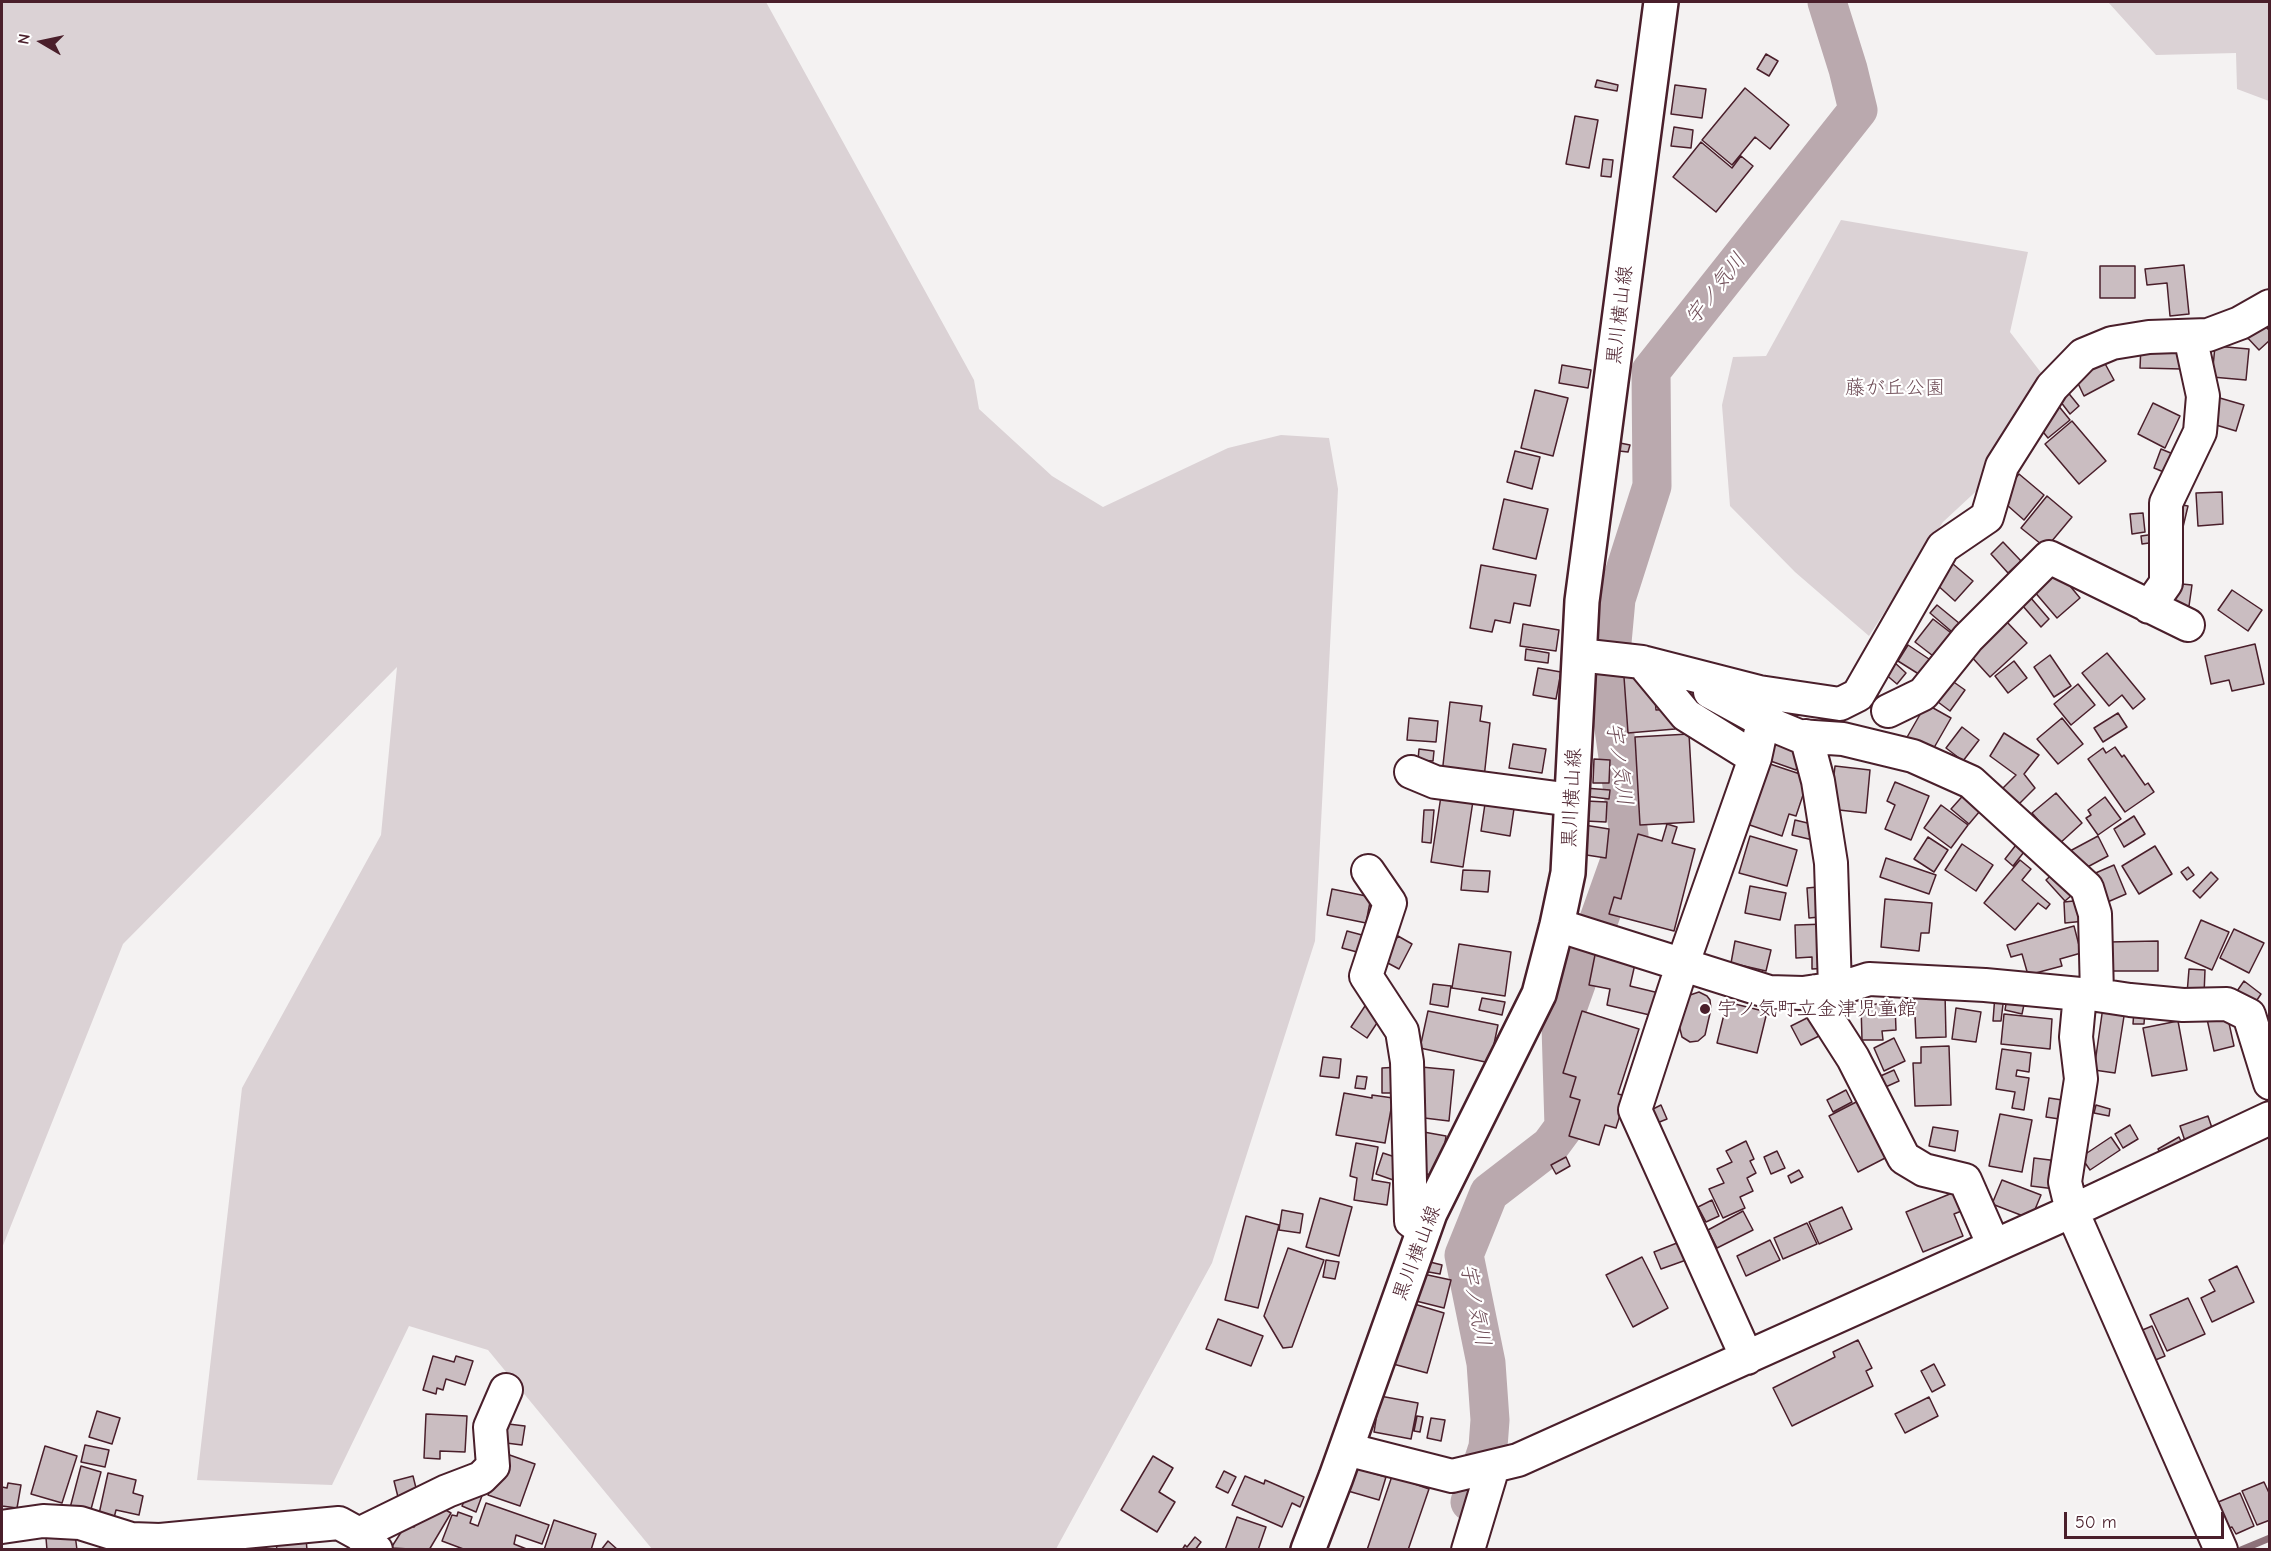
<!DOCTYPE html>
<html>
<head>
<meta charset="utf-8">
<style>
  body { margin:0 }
  #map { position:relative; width:2271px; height:1551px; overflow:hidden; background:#f4f2f2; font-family:"Comic Neue",sans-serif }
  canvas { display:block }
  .frame { position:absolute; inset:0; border:3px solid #4a1f2b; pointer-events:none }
  .north { position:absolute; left:12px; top:12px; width:60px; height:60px; -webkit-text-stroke:4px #fff; paint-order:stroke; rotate:279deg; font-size:16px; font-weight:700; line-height:24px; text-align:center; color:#4a1f2b }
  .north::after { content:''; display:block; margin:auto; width:21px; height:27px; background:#4a1f2b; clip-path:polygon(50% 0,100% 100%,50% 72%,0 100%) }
  .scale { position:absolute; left:2064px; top:1512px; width:160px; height:27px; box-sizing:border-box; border:3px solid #4a1f2b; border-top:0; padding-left:8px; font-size:18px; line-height:21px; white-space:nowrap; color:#4a1f2b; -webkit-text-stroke:4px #fff; paint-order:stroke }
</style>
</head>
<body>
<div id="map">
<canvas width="2271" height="1551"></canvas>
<div class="frame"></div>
<div class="north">N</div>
<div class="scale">50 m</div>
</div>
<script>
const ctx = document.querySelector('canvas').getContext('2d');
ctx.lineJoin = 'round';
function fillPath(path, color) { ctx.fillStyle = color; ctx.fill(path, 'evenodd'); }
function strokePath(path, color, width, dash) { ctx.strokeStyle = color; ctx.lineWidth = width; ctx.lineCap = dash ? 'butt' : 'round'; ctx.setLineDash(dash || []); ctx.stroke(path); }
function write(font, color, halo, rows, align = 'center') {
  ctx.font = font + ' "Comic Neue","Klee One",sans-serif'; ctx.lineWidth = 4.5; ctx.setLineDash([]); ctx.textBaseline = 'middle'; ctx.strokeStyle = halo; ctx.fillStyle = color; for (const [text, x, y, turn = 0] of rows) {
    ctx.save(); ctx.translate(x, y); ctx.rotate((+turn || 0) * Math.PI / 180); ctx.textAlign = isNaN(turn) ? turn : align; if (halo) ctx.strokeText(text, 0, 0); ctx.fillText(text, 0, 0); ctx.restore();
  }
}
const green = new Path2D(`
  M2,2h764l208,378 5,29 73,67 51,31 125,-59 53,-13 48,3 9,51 -23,452 -103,322 -156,286h-404l-164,-199 -79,-24 -77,159 -135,-5 45,-392 139,-253 16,-168 -274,277 -121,304z
  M2108,2h161v99l-32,-12 -1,-36 -80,2z
  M1841,220l187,32 -18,80 42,55 -67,96 -42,39 -74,114 -74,-64 -65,-66 -8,-101 11,-48 33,-1z`);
const stream = new Path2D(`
  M2241,1550l29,-12`);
const river = new Path2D(`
  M1470,1502l18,-55 2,-27 -4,-57 -22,-108 25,-62 61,-47 14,-19 -3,-101 68,-191 -21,-149 8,-87 36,-113 -1,-115 207,-261 -10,-41 -21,-67`);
const building = new Path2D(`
  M1766,54l12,7 -9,15 -12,-7z
  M1597,80l21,5 -1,6 -22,-4z
  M1675,85l31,4 -4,29 -31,-4z
  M1745,88l44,37 -19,24 -15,-12 -23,28 -30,-25z
  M1575,116l23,4 -9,48 -23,-4z
  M1674,127l19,3 -2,18 -20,-2z
  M1701,142l31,26 9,-12 12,10 -37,46 -43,-35z
  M1603,159l10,1 -2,17 -10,-1z
  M2184,265l5,49 -19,2 -3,-33 -20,2 -2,-16z
  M2100,266h35v32h-35z
  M2259,320l11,11v9l-11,10 -15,-16z
  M2141,345l42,1 -1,23 -42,-1z
  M2215,346l34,3 -3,31 -34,-3z
  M2103,360l11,20 -30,16 -10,-21z
  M1562,365l29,5 -3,18 -29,-5z
  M1535,390l33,8 -15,58 -32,-8z
  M2066,390l13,16 -9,8 -13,-17z
  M2213,396l31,9 -8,26 -30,-9z
  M2153,403l27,13 -15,32 -27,-14z
  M2057,404l13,16 -22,18 -13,-16z
  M2072,421l34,40 -27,23 -34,-40z
  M1620,443l10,2 -2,7 -9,-1z
  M2161,449l17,7 -7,19 -17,-7z
  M1515,451l25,6 -8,32 -25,-7z
  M2019,474l25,21 -20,25 -25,-22z
  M2222,492l1,32 -25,2 -2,-33z
  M2047,496l25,21 -26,31 -25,-20z
  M1504,499l44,10 -12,50 -43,-10z
  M2177,504l11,2 -5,21 -11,-2z
  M2143,513l2,19 -13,2 -2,-20z
  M2155,534l1,8 -14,2 -1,-8z
  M2003,542l18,19 -13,12 -17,-19z
  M2051,563l29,35 -23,20 -30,-35z
  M1953,564l20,17 -18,20 -20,-18z
  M1481,565l55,10 -6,31 -16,-3 -4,20 -15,-3 -3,12 -22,-4z
  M2172,583l20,2 -3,21 -20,-2z
  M2024,590l25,29 -8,8 -25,-29z
  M2232,590l30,20 -14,21 -30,-21z
  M1937,605l28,23 -7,9 -28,-24z
  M1933,619l22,17 -18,23 -22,-17z
  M2005,620l22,23 -37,34 -21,-23z
  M1523,624l36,6 -3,21 -36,-5z
  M2255,644l9,40 -32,7 -3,-11 -18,4 -6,-28z
  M1908,645l27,18 -10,15 -27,-17z
  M1526,649l23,4 -1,10 -23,-3z
  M2107,653l38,46 -12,10 -11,-14 -13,11 -27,-33z
  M2050,655l21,31 -17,11 -20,-30z
  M2014,661l13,17 -19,15 -13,-17z
  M1894,662l12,11 -9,11 -13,-11z
  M1538,668l23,4 -5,27 -23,-4z
  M1653,675l3,35 17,-1 2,20 -47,4 -4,-56z
  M1948,678l17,12 -15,21 -16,-12z
  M2078,684l17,21 -24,20 -17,-21z
  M1450,702l32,4 -2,15 10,2 -6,55 -42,-4z
  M1926,704l25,14 -20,35 -25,-14z
  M2118,713l9,14 -24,15 -9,-14z
  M1409,718l29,3 -2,21 -29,-2z
  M2062,718l21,26 -25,20 -21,-25z
  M1962,727l17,13 -16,21 -17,-13z
  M2004,733l35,22 -15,19 11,14 -19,19 -16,-16 16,-16 -26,-19z
  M1689,734l5,88 -54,3 -5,-88z
  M1769,738l34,13 -7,19 -34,-12z
  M1513,744l33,5 -4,24 -33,-5z
  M2115,747l7,10 2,-2 21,30 3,-2 6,9 -29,20 -37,-53 15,-11 3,5z
  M1419,749l15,2 -1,10 -15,-1z
  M1594,759l16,1 -1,23h-16z
  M1761,761l48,16 -13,39 -7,-2 -7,22 -41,-14z
  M1835,766l35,4 -4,43 -36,-4z
  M1895,782l34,14 -18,44 -26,-11 10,-24 -8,-4z
  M1585,788l25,2 -1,9 -25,-3z
  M1968,790l17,15 -16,19 -18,-15z
  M2056,793l26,30 -23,21 -27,-31z
  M1441,796l32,5 -10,66 -32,-5z
  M1486,797l29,5 -5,34 -29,-5z
  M2105,797l16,22 -23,16 -12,-17 5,-3 -3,-5z
  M1586,801l21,1 -1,20 -21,-1z
  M1941,805l27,20 -17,23 -27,-20z
  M1424,810h10l-3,33 -9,-1z
  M2134,816l11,18 -21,13 -10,-18z
  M1795,820l25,6 -3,15 -25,-6z
  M1667,824l10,3 -5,16 23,6 -21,82 -65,-17 5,-17 7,2 17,-65 24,7z
  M1584,825l25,4 -3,29 -26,-4z
  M1750,836l47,14 -10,36 -48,-13z
  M2023,836l8,7 -18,23 -8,-7z
  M2098,836l10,20 -28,15 -10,-20z
  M1928,837l20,13 -14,22 -20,-13z
  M1962,844l31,21 -17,26 -31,-21z
  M2155,846l17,28 -33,20 -17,-28z
  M1886,858l50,17 -7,19 -49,-17z
  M2020,860l11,9 -9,11 28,24 -4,5 -8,-6 -23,27 -31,-27z
  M2114,865l12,29 -23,10 -12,-29z
  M2060,867l19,22 -14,12 -19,-21z
  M2188,867l6,8 -7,5 -6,-8z
  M1463,870l27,1 -2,21 -27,-2z
  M2211,872l7,7 -18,19 -7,-7z
  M1750,886l36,7 -6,27 -35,-7z
  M1828,886l2,30 -21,2 -2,-30z
  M1332,889l39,8 -5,26 -39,-8z
  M1885,899l47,4 -3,30h-8l-2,18 -38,-4z
  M2083,900l2,21 -20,2 -1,-21z
  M2201,920l28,12 -17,38 -27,-12z
  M1827,924l2,44 -17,1v-12l-16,1 -1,-33z
  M2074,926l7,27 -21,6 2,7 -34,9 -6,-21 -11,3 -4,-12z
  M2234,929l30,14 -15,30 -29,-15z
  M1347,931l15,4 -5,17 -15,-4z
  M1398,936l14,8 -13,25 -15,-8z
  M1735,941l36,9 -5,21 -35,-8z
  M2158,941v30h-50v-29z
  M1459,944l52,8 -6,44 -53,-8z
  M1595,955l40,9 -5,22 29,7 -5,23 -47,-11 3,-16 -21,-4z
  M2189,969l16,1 -1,25 -17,-1z
  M2244,981l17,13 -8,12 -18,-12z
  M1433,984l18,2 -3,21 -18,-3z
  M1699,992l8,4 3,4 1,9 -6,26 -7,6 -8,1 -8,-5 -3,-12 7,-27 4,-3z
  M2008,992l18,3 -4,19 -17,-4z
  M1945,993l1,44 -30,1 -2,-44z
  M1995,995l9,1 -3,25h-8z
  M1482,998l23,4 -3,13 -23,-5z
  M1727,1002l40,10 -10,41 -40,-10z
  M1367,1003l16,11 -16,24 -16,-11z
  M1895,1003l1,27 -14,1 1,9h-21l-1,-35z
  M2103,1007l22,3 -10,63 -21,-3z
  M1956,1008l25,4 -5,30 -24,-3z
  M2134,1010h11l-1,14h-11z
  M1428,1011l70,14 -8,38 -70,-15z
  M1582,1011l57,18 -21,65 8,2 -10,32 -11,-3 -6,20 -30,-9 11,-36 -10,-3 6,-20 -13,-4z
  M2004,1014l48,5 -2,30 -49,-5z
  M2227,1014l7,32 -20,5 -7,-32z
  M1811,1016l10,19 -20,10 -10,-19z
  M2178,1021l9,49 -35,6 -9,-48z
  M1894,1038l11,23 -21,10 -10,-23z
  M1949,1046l2,59 -36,1 -2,-43h8v-16z
  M2002,1049l29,4 -2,19 -12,-2 -1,6 13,2 -5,32 -12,-2 3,-16 -19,-3z
  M1323,1057l18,2 -2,19 -19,-2z
  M1400,1067v26h-18v-25z
  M1421,1067l33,3 -5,51 -33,-4z
  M1894,1070l5,11 -18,8 -5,-11z
  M1357,1076l10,1 -2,12 -10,-1z
  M1846,1090l6,12 -19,10 -6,-12z
  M1344,1093l28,5v-3l21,3 -8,45 -49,-8z
  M2049,1098l20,3 -3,19 -20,-3z
  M1862,1099l29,56 -33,17 -29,-56z
  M1661,1105l6,14 -10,4 -6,-13z
  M2096,1105l14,4 -1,7 -15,-3z
  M2000,1114l32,6 -10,52 -33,-6z
  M2208,1116l7,21 -28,10 -7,-21z
  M2130,1125l8,14 -15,9 -8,-14z
  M1933,1127l25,4 -3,20 -26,-5z
  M1418,1131l28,5 -6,40 -28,-4z
  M2111,1137l9,13 -30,20 -9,-13z
  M2179,1137l5,10 -21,12 -5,-10z
  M1746,1141l8,18 -4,2 6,12 -9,5 6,13 -13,6 5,11 -22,10 -14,-29 15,-6 -7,-14 15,-7 -6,-11z
  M1356,1143l22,4 -6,33 18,3 -3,22 -33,-5 3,-22 -7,-2z
  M1777,1151l8,17 -14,6 -7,-17z
  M1383,1153l24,8 -8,21 -23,-8z
  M1566,1157l4,9 -14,8 -5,-9z
  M2034,1158l24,3 -3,28 -24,-3z
  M1799,1170l4,7 -12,6 -3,-7z
  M2002,1180l39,15 -10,24 -39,-15z
  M1962,1189l7,19 -15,6 9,22 -40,16 -17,-40z
  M1320,1198l32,9 -13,49 -33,-9z
  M1712,1200l7,16 -13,6 -8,-15z
  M1842,1207l10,22 -33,15 -10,-22z
  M1282,1210l21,4 -3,19 -21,-3z
  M1743,1211l10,19 -36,18 -9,-18z
  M1246,1216l33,9 -21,83 -33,-8z
  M1807,1223l10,21 -34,15 -9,-21z
  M1770,1240l10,20 -34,16 -9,-20z
  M1682,1241l7,18 -28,10 -7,-17z
  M1288,1248l36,12 -32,87 -9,1 -19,-32z
  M1642,1257l26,51 -35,19 -27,-52z
  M1326,1260l13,2 -4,17 -12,-2z
  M1426,1261l16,4 -2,9 -17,-3z
  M2237,1266l17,36 -42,20 -11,-24 14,-7 -6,-11z
  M1414,1272l37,8 -7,28 -36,-9z
  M2188,1298l17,36 -38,17 -17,-36z
  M1411,1303l33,10 -17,60 -34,-9z
  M1218,1319l45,17 -12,30 -45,-17z
  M2152,1326l13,30 -19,8 -13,-30z
  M1858,1340l14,28 -6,3 7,15 -81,40 -19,-38 62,-31 -2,-5z
  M433,1356l21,6 2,-6 17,5 -8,24 -19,-6 -3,11 -6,-2 -1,6 -13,-4z
  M1934,1364l11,21 -13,7 -11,-21z
  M1380,1396l38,7 -7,36 -37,-7z
  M1929,1397l9,19 -33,17 -10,-19z
  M97,1411l23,7 -8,26 -23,-7z
  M426,1414l41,2 -2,36 -25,-1v8l-16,-1z
  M1417,1416l6,1 -3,15 -6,-1z
  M1431,1418l14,2 -4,21 -14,-3z
  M500,1423l25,3 -3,19 -24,-3z
  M85,1445l24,5 -4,17 -24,-5z
  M45,1446l32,10 -15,47 -31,-9z
  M504,1453l31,11 -15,42 -32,-11z
  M1153,1456l20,12 -14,24 16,10 -18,30 -36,-22z
  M81,1466l20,6 -11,41 -20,-5z
  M1355,1468l31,9 -7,23 -31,-9z
  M1224,1471l12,6 -8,16 -12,-6z
  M108,1473l28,7 -3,13 10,3 -4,19 -23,-5 -2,8 -15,-4z
  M413,1476l5,20 -19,5 -5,-20z
  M1245,1476l19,8 1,-4 39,17 -4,10 -8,-4 -10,24 -50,-22z
  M1392,1476l37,13 -21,61h-41z
  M2264,1482l6,13v25l-13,5 -15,-34z
  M8,1483l13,2 -4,23 -15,-2v-19l5,1z
  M470,1488l13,5 -7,19 -14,-6z
  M2240,1493l14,33 -18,8 -4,-7 -10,4 -11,-26z
  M486,1503l63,22 -7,19 -26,-9 -2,9 15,6h-63l-24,-9 10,-26 5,1 1,-4 14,5 -2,6 8,3z
  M437,1505l14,8 -22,37 -38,-2 16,-25 7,4 10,-17z
  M1237,1517l29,10 -8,23h-33z
  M554,1520l42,14 -5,16h-47z
  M75,1534l2,16h-30l-1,-12z
  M1195,1537l6,5 -6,8h-13l3,-5 2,2z
  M306,1538l1,12h-30l-1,-7z
  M608,1541l10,9h-17z`);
const minor = new Path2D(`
  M2149,607l17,-24v-80l34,-71 3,-36 -13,-60
  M1579,655l63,7 44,53 69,43
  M1642,662l117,30 81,12 18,-9 85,-148 44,-30 15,-51 50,-79 31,-32 29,-12 37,-6 59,-2 32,-12 30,-17
  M1710,692l53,29 36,15 44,3 70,17 58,26 116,106 8,26 2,81 33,5 53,5 44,-1 22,11 21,68
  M1888,711l35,-17 45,-56 81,-81 139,68
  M1806,736l12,45 13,82 4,125
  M1411,772l24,10 137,18
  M1368,871l22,32 -24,73 36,55 5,31 4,159 13,9
  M1557,925l212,67 34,1 41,-6 25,-8 116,6 95,9 -4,43 5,42 -16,103 7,29 149,339
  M1816,991l3,14 34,53 51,100 20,12 41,10 29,66
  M1747,1358l-112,-248 47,-144 73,-208 8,-37
  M1346,1449l106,27 66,-16 554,-249 198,-93
  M2,1527l41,-6 37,2 51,16 29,1 179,-17 20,11 17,16
  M359,1534l88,-43 34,-13 12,-12 -3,-39 16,-37
  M1468,1550l25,-83`);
const major = new Path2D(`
  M1308,1550l28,-73 94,-264 109,-219 18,-69 11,-52 14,-272 79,-599`);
const markers = [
  [1705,1009,6,"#4a1f2b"]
];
const streetNames = [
  ["黒川横山線",1620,315,-83],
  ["黒川横山線",1572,798,-87],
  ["黒川横山線",1417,1253,-69]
];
const parkNames = [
  ["藤が丘公園",1895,388]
];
const poiNames = [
  ["宇ノ気町立金津児童館",1717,1009]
];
const waterNames = [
  ["宇ノ気川",1716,289,-52],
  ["宇ノ気川",1619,764,82],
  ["宇ノ気川",1475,1305,79]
];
fillPath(green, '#dbd2d5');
strokePath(stream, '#8d727a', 7);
strokePath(river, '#baa9ae', 39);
fillPath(building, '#cabdc1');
strokePath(building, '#4a1f2b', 1.5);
strokePath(minor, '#4a1f2b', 36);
strokePath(major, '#4a1f2b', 38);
strokePath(minor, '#fff', 32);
strokePath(major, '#fff', 33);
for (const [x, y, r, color] of markers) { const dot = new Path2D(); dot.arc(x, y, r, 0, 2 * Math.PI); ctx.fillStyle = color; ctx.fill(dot); strokePath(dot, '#fff', 2); }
write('20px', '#4a1f2b', '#fff', streetNames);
write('20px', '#6e4c56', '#fff', parkNames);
write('20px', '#4a1f2b', '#fff', poiNames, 'left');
write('italic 21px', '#714f59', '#fff', waterNames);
</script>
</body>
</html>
